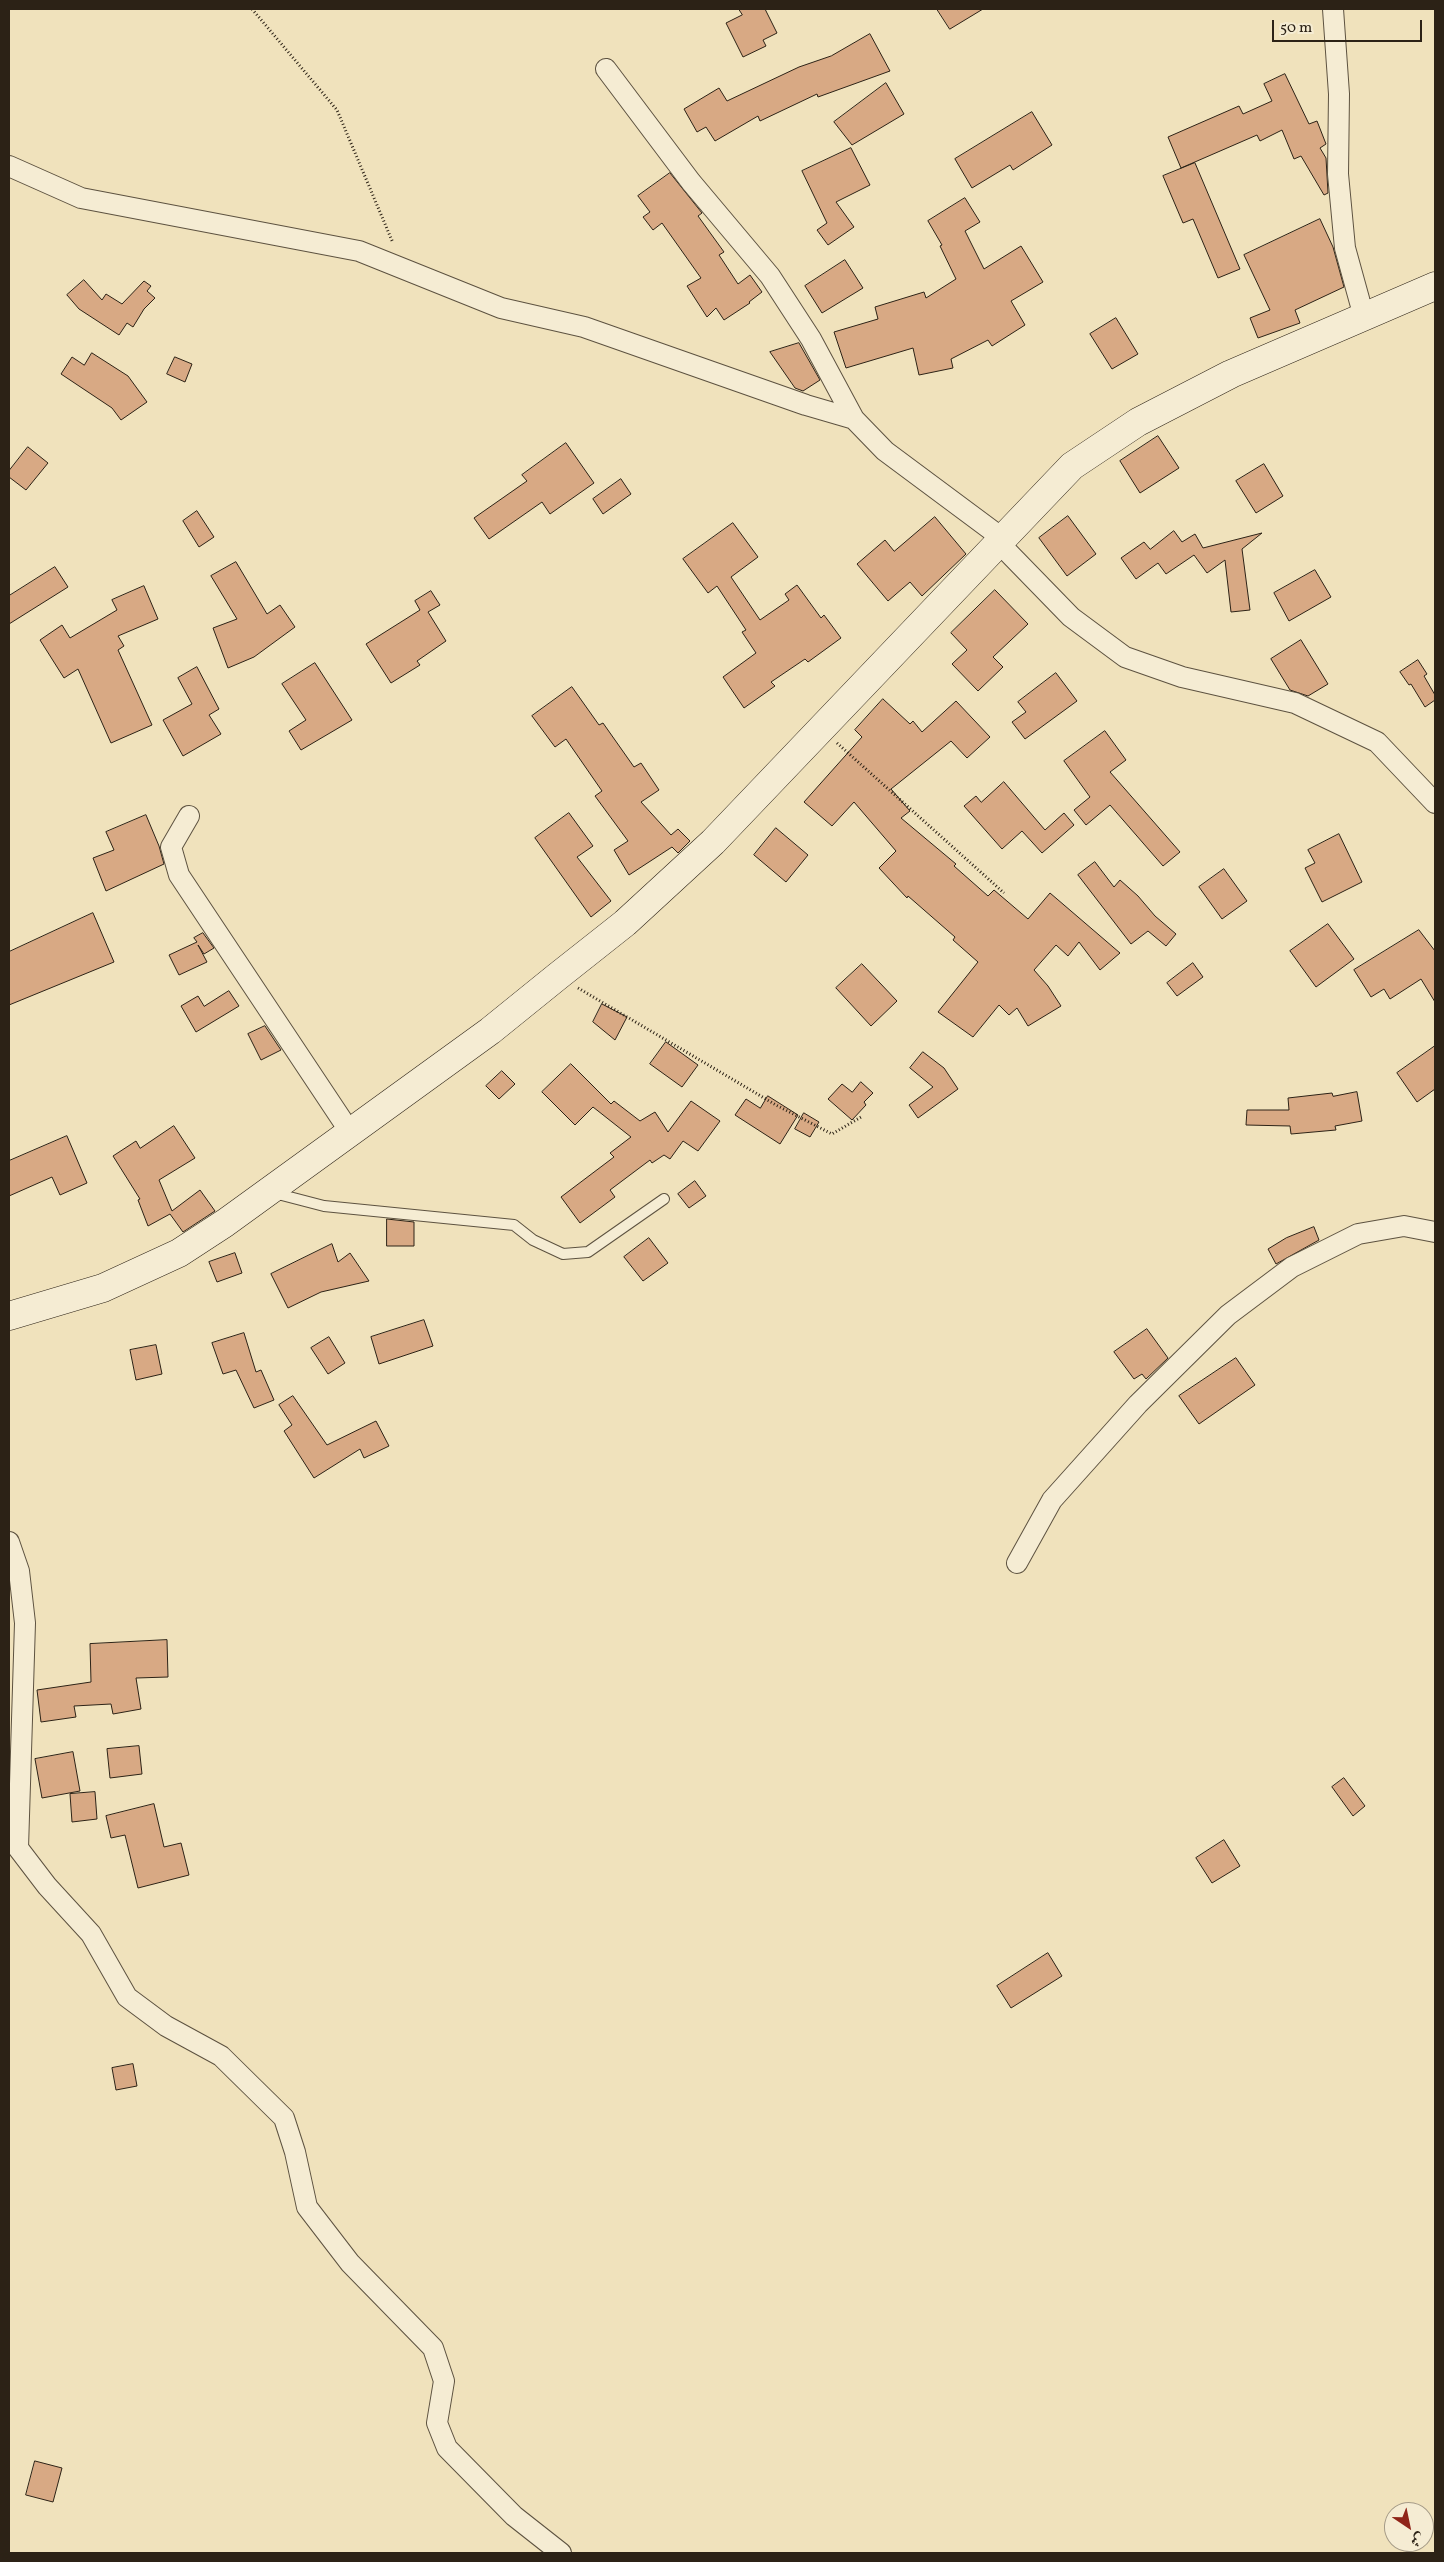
<!DOCTYPE html>
<html>
<head>
<meta charset="utf-8">
<style>
  body { margin:0 }
  #map { position:relative; width:1444px; height:2562px; overflow:hidden; background:#f0e2bc; font-family:Vollkorn,Amiri,serif }
  canvas { display:block }
  .frame { position:absolute; inset:0; border:10px solid #2c2216; pointer-events:none }
  .north { position:absolute; left:1384px; top:2502px; width:50px; height:50px; box-sizing:border-box; background:#f5ecd3; border:1px solid #a59b87; border-radius:50%; rotate:146deg; font-size:14px; font-weight:700; line-height:20px; text-align:center; color:#2c2216 }
  .north::after { content:''; display:block; margin:auto; width:18px; height:22px; background:#8f2418; clip-path:polygon(50% 0,100% 100%,50% 72%,0 100%) }
  .scale { position:absolute; left:1272px; top:20px; width:150px; height:22px; box-sizing:border-box; border:2px solid #2c2216; border-top:0; padding-left:6px; font-size:15px; line-height:18px; white-space:nowrap; color:#2c2216; -webkit-text-stroke:4px #f5ecd3; paint-order:stroke }
</style>
</head>
<body>
<div id="map">
<canvas width="1444" height="2562"></canvas>
<div class="frame"></div>
<div class="north">ش</div>
<div class="scale">50 m</div>
</div>
<script>
const ctx = document.querySelector('canvas').getContext('2d');
ctx.lineJoin = 'round';
function fillPath(path, color) { ctx.fillStyle = color; ctx.fill(path, 'evenodd'); }
function strokePath(path, color, width, dash) { ctx.strokeStyle = color; ctx.lineWidth = width; ctx.lineCap = dash ? 'butt' : 'round'; ctx.setLineDash(dash || []); ctx.stroke(path); }
const building = new Path2D(`
  M739,9h26l12,24 -14,7 3,6 -23,11 -17,-34 16,-8z
  M937,9h46l-33,20z
  M870,34l20,37 -72,26 -1,-3 -57,27 -2,-5 -43,25 -9,-14 -9,5 -13,-23 35,-21 8,13 72,-34 32,-11z
  M1285,74l24,50 8,-3 9,23 -6,4 6,10 2,35 -4,2 -23,-39 -7,3 -12,-29 -22,11 -3,-6 -76,33 -13,-31 71,-31 4,8 29,-13 -8,-17z
  M886,83l18,31 -52,31 -18,-23z
  M1032,112l20,33 -39,25 -3,-5 -38,23 -17,-29z
  M851,148l19,37 -34,17 18,25 -26,18 -11,-15 10,-7 -25,-52z
  M1195,163l45,106 -22,9 -25,-59 -10,4 -20,-47z
  M670,173l32,40 -4,3 26,36 -5,3 19,29 12,-9 12,17 -13,10 1,1 -26,17 -8,-12 -9,9 -20,-31 14,-8 -39,-55 -9,7 -10,-13 7,-5 -12,-16z
  M965,198l15,24 -15,9 19,38 37,-23 22,36 -32,19 14,24 -33,21 -4,-6 -37,19 2,9 -34,7 -6,-27 -67,20 -12,-36 44,-13 -3,-12 49,-15 2,6 30,-19 -16,-33 2,-1 -14,-24z
  M1320,219l13,28 11,40 -49,23 5,13 -42,15 -8,-20 20,-8 -26,-55z
  M845,260l18,28 -41,25 -17,-27z
  M84,280l18,20 4,-6 16,10 22,-23 7,5 -4,5 8,7 -11,11 -11,18 -6,-4 -8,12 -40,-26 -12,-14z
  M1116,318l22,36 -26,15 -22,-35z
  M799,343l21,37 -17,11 -8,-3 -25,-36z
  M92,353l36,23 19,26 -26,18 -9,-12 -51,-34 11,-17 12,8z
  M175,357l17,7 -7,18 -18,-8z
  M1158,436l21,32 -39,25 -20,-32z
  M566,443l28,40 -44,31 -8,-12 -53,37 -15,-21 53,-37 -5,-6z
  M28,447l20,16 -22,27 -17,-13v-6z
  M1264,464l19,32 -27,17 -20,-32z
  M621,479l10,15 -28,20 -10,-15z
  M197,511l17,26 -15,10 -16,-26z
  M1068,516l28,38 -29,22 -28,-38z
  M935,517l31,37 -44,42 -12,-14 -22,19 -31,-37 28,-24 9,11z
  M733,523l25,34 -27,20 29,43 29,-20 -4,-6 12,-9 24,33 3,-3 17,23 -33,24 -3,-3 -34,23 4,4 -31,22 -21,-31 33,-24 -14,-21 4,-2 -29,-44 -9,7 -25,-34z
  M1174,531l8,11 13,-8 8,14 59,-15 -20,16 8,61 -19,2 -6,-52 -18,13 -13,-18 -28,19 -8,-11 -22,16 -15,-21 23,-16 6,7z
  M236,562l31,52 13,-9 15,22 -41,30 -26,11 -15,-40 24,-9 -26,-43z
  M55,567l13,20 -59,37v-28z
  M1315,570l16,27 -42,24 -15,-28z
  M144,586l14,33 -40,17 6,10 -6,4 34,75 -41,18 -33,-74 -14,9 -24,-38 22,-15 8,13 47,-28 -5,-10z
  M995,590l33,34 -35,33 10,10 -25,24 -26,-27 15,-14 -16,-17z
  M431,591l9,14 -12,7 18,29 -29,20 3,4 -29,18 -25,-39 54,-34 -5,-9z
  M1301,640l27,44 -20,12 -18,-6 -19,-31z
  M1418,660l9,14 -3,2 11,19v5l-10,7 -14,-23 -2,1 -9,-13z
  M315,663l37,57 -51,30 -12,-19 17,-11 -24,-36z
  M197,667l22,42 -10,6 12,19 -38,22 -20,-36 29,-16 -14,-26z
  M1056,673l21,28 -52,38 -13,-17 14,-10 -8,-10z
  M572,687l27,38 4,-2 31,44 7,-4 18,27 -18,12 30,33 7,-6 12,12 -12,12 -6,-6 -43,28 -15,-25 14,-9 -33,-45 7,-5 -36,-52 -11,8 -23,-31z
  M883,699l27,25 3,-3 9,11 34,-31 34,36 -23,21 -16,-17 -60,48 19,22 -9,7 55,46 -2,2 34,30 6,-6 34,29 22,-26 70,60 -20,17 -21,-28 -11,14 -12,-11 -22,25 14,16 13,20 -33,20 -11,-18 -8,7 -10,-10 -26,32 -35,-25 40,-50 -25,-22 2,-3 -47,-41 -1,2 -28,-30 17,-17 -42,-49 -22,24 -28,-24 58,-65 -7,-7z
  M1105,731l21,29 -16,12 70,80 -17,14 -53,-61 -24,20 -12,-15 16,-13 -26,-36z
  M1004,782l41,48 19,-17 10,12 -32,28 -20,-22 -20,18 -38,-43 12,-10 5,6z
  M569,813l24,33 -16,11 34,44 -20,16 -56,-79z
  M146,815l13,31 5,18 -58,27 -13,-33 21,-8 -8,-18z
  M776,828l32,27 -22,27 -32,-27z
  M1339,834l23,48 -40,20 -17,-34 10,-5 -7,-13z
  M1095,862l19,25 6,-7 18,16 17,20 21,18 -10,12 -18,-15 -17,13 -53,-69z
  M1224,869l23,32 -25,18 -23,-32z
  M93,913l21,49 -105,43v-53z
  M1328,924l26,35 -38,28 -26,-36z
  M1419,930l16,21v51l-14,-23 -31,20 -6,-10 -13,8 -17,-27z
  M203,933l11,15 -10,6 -6,-9 9,17 -28,13 -10,-20 28,-13 -3,-4z
  M1193,963l10,14 -26,19 -10,-13z
  M862,964l35,37 -26,25 -35,-38z
  M229,991l10,15 -43,26 -15,-26 17,-10 6,10z
  M602,1004l25,13 -12,23 -22,-18z
  M265,1026l16,24 -20,10 -13,-26z
  M666,1042l32,23 -16,22 -32,-23z
  M1435,1046v43l-18,13 -20,-29z
  M923,1052l21,16 14,21 -40,29 -9,-13 24,-18 -23,-19z
  M571,1064l40,40 3,-3 26,20 15,-9 13,20 23,-31 29,20 -22,30 -15,-10 -13,18 -6,-4 -12,8 -2,-3 -40,30 5,7 -35,26 -19,-26 53,-40 -4,-4 21,-16 -38,-30 -18,18 -33,-33z
  M502,1071l13,13 -16,15 -13,-13z
  M861,1082l12,11 -9,9 2,3 -14,15 -24,-21 14,-15 10,8z
  M1357,1092l5,29 -27,5 1,4 -45,4 -1,-8 -44,-1 1,-15h42l-1,-12 44,-5 1,3z
  M768,1096l30,19 -18,29 -45,-29 11,-16 14,9z
  M804,1113l15,9 -9,15 -15,-8z
  M174,1126l21,32 -36,22 13,31 28,-21 15,21 -32,21 -13,-18 -22,12 -10,-26 2,-1 -27,-43 23,-15 4,7z
  M67,1136l20,47 -27,12 -8,-18 -43,19v-35z
  M695,1181l11,15 -17,12 -11,-14z
  M387,1219l27,3v24h-27z
  M1314,1227l5,13 -43,24 -8,-15 18,-11z
  M649,1238l19,25 -25,18 -19,-24z
  M332,1244l6,18 12,-9 19,28 -48,11 -33,16 -17,-34z
  M235,1253l7,20 -25,9 -8,-20z
  M424,1320l9,26 -54,18 -8,-27z
  M1147,1329l21,29 -22,21 -4,-5 -8,5 -20,-27z
  M244,1333l12,39 5,-2 13,30 -20,8 -18,-38 -13,4 -11,-31z
  M329,1337l16,26 -17,11 -17,-26z
  M156,1345l6,29 -26,6 -6,-30z
  M1236,1358l19,27 -56,39 -20,-28z
  M293,1396l34,49 49,-24 13,25 -25,12 -4,-9 -46,29 -30,-47 8,-6 -13,-20z
  M167,1640l1,37 -32,1 5,31 -28,5 -2,-10 -37,2 2,11 -35,5 -4,-32 54,-8 -1,-38z
  M139,1746l3,28 -32,4 -3,-29z
  M73,1752l7,39 -38,7 -7,-39z
  M1344,1778l21,28 -12,10 -21,-29z
  M95,1792l2,27 -25,3 -2,-28z
  M154,1804l10,43 17,-4 8,32 -51,13 -13,-53 -14,3 -5,-22z
  M1224,1840l16,26 -28,17 -16,-25z
  M1048,1953l14,23 -51,32 -14,-22z
  M133,2064l4,22 -21,4 -4,-22z
  M35,2461l27,7 -9,34 -27,-7z`);
const path = new Path2D(`
  M252,9l85,101 56,133
  M837,743l167,150
  M578,988l198,117 56,29 29,-17`);
const lane = new Path2D(`
  M274,1193l50,13 190,19 19,15 30,14 25,-2 76,-53`);
const street = new Path2D(`
  M1333,9l6,85 -1,80 7,74 19,69
  M606,69l85,113 79,94 41,63 43,80 31,32 117,87
  M9,166l72,32 278,53 142,57 83,19 222,78 48,14
  M998,542l73,75 54,40 57,20 113,26 82,39 58,61
  M189,816l-18,31 8,28 171,257
  M9,1542l10,29 6,52 -7,225 29,38 44,48 36,63 39,29 55,30 63,62 11,34 12,55 43,56 83,85 11,33 -7,42 10,25 67,68 47,37
  M1017,1563l35,-63 86,-96 90,-89 64,-48 66,-33 46,-8 31,6`);
const secondary = new Path2D(`
  M9,1316l94,-28 76,-35 46,-30 265,-192 68,-55 67,-53 88,-81 359,-376 66,-44 93,-48 204,-88`);
fillPath(building, '#d8a984');
strokePath(building, '#2c2216', 1);
strokePath(lane, '#5d5240', 12);
strokePath(street, '#5d5240', 22);
strokePath(secondary, '#2c2216', 29);
strokePath(path, '#2c2216', 3, [1, 2.5]);
strokePath(lane, '#f5ecd3', 10);
strokePath(street, '#f5ecd3', 20);
strokePath(secondary, '#f5ecd3', 28);
</script>
</body>
</html>
